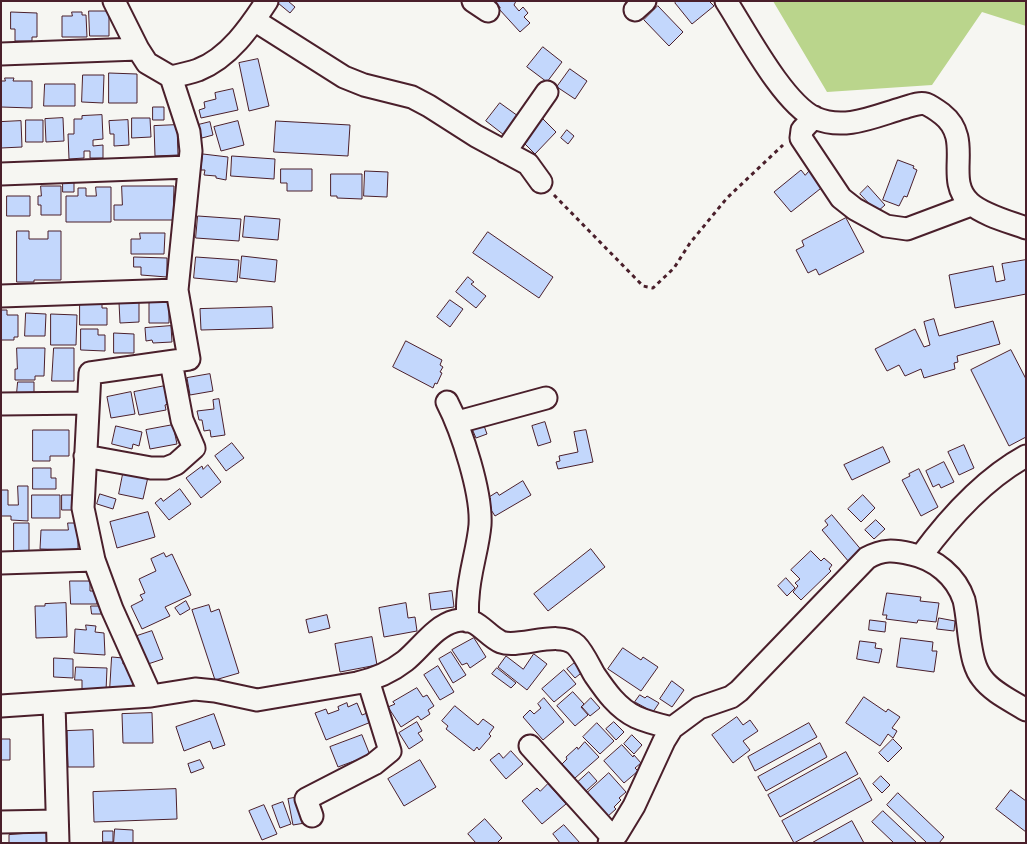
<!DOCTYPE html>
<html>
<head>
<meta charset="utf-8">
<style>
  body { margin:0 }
  #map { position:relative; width:1027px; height:844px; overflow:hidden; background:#f6f6f2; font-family:"Gochi Hand",sans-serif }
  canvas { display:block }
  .frame { position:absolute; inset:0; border:2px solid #4a1f2b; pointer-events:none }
</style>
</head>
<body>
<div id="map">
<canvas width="1027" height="844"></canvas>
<div class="frame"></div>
</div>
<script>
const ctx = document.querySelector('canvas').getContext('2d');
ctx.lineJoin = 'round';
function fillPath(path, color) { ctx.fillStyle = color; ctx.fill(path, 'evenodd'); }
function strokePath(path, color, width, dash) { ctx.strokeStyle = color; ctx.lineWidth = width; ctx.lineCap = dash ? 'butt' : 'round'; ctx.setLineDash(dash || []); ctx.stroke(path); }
const green = new Path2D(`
  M773,1h253v25l-44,-14 -50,73 -105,7z`);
const building = new Path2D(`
  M280,1h8l7,6 -5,6 -12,-10z
  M494,1h22l-2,4 5,6 4,-4 5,6 -4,4 6,6 -10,9 -21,-23 1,-1z
  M677,1h32l5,5 -22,18 -17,-21z
  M658,6l25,26 -14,14 -25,-26z
  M89,11h20v25h-19z
  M11,12l26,1v24h-5v4h-17v-12h-4z
  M72,12h10v3h4l1,22h-25v-21h10z
  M543,47l19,15 -15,20 -20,-15z
  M258,59l11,47 -20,5 -10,-48z
  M570,69l17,12 -12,18 -18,-12z
  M109,73l28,1v29h-28z
  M83,75h21l-1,28 -21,-1z
  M5,78h9l-1,3h19v27l-31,-1v-26h4z
  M45,84h30v22h-31z
  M233,89l5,21 -37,8 -2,-8 6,-2 -1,-6 12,-3 -1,-6z
  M500,103l18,13 -14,19 -18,-14z
  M153,107h11v13h-11z
  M102,115l1,24 -10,1v6l10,-1v13h-13v-7h-6v7l-15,1 -1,-25h6v-15h8v-3z
  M63,118l1,23 -18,1 -1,-23z
  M132,118h18l1,19 -19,1z
  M543,119l13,13 -21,22 -13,-13z
  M26,120h17v22h-17z
  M128,120l1,25 -15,1v-12h-4l-1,-13z
  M21,121l1,26 -21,1v-26z
  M238,121l6,24 -23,6 -7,-24z
  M276,121l74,4 -2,31 -74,-4z
  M210,122l3,13 -11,3 -4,-13z
  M177,125l1,30 -23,1 -1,-30z
  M567,130l7,6 -6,8 -7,-6z
  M203,154l25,3 -2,23 -10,-2v-2l-12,-1 1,-5h-4z
  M232,156l43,3 -1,20 -43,-3z
  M898,160l16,6 -1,2 4,2 -10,27 -3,-1 -5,10 -16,-6z
  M812,168l13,17 -34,27 -17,-20 27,-22 4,5z
  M281,169h31v22h-25v-8h-6z
  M365,171l23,1 -1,25 -23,-1z
  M331,174h31v25l-25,-1v-2h-6z
  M63,181h11v11h-11z
  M41,186h20v29h-20v-10h-3v-9h3z
  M122,186h52l-1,34h-59v-15h8z
  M868,186l17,19 -8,7 -17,-18z
  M96,187h15v35h-45v-26h12v-8h8v8h10z
  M7,196h23v20h-23z
  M198,216l43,3 -2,22 -43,-3z
  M245,216l35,3 -2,21 -35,-3z
  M846,218l18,34 -45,23 -3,-6 -8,4 -12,-23 8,-4 -2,-5z
  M17,231h12v8h19v-8h13v49h-27v2h-17z
  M488,232l65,45 -14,21 -66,-45z
  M140,233h25l-1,21h-33v-15h9z
  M242,256l35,4 -2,22 -35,-4z
  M134,257l33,1v19l-26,-2v-8h-7z
  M196,257l43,3 -2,22 -43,-4z
  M1026,260v34l-71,14 -6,-33 44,-9 3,16 9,-2 -3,-16z
  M468,277l6,5 -3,2 15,12 -10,12 -20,-16z
  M139,299v23l-19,1 -1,-21z
  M450,300l13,9 -13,18 -13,-10z
  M169,302v21h-20v-20z
  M80,303h22v5h5v17h-27z
  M272,307l1,21 -72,2 -1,-21z
  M1,310h6v5h11v22h-4v3h-13z
  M26,313l20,1 -1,22h-20z
  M51,314l26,1 -1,30h-25z
  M934,319l5,17 54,-15 7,23 -43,12 1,6 -4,1 1,6 -31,9 -3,-9 -16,7 -6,-11 -12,6 -12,-22 40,-20 9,18 6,-2 -6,-23z
  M171,326l1,16 -19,1 -1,-3 -6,1 -1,-13z
  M81,329h17v6h7v16l-24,-1z
  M114,333l20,1v19h-20z
  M406,341l36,19 -2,5 3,2 -3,5 2,1 -5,11 -2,-1 -2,5 -40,-21z
  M17,348h28l-1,28h-9v4h-20v-11h2z
  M54,348h20v33h-22z
  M1011,350l15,29v58l-17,9 -38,-76z
  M210,374l3,17 -23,4 -3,-17z
  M18,382h16v11h-17z
  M165,386l3,18 -3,1 1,5 -27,5 -5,-23z
  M131,392l4,22 -24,4 -4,-21z
  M219,399l6,36 -14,2 -1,-7 -6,1 -2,-11h-3l-2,-9 17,-2 -1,-9z
  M482,420l5,14 -11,4 -6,-14z
  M545,422l6,20 -13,4 -6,-20z
  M173,425l4,19 -27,5 -4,-19z
  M116,426l26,6 -3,14 -6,-2 -1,5 -20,-5z
  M33,430h36v26h-19v5h-17z
  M586,430l7,32 -35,7 -2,-7 4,-1 -1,-5 19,-4 -4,-20z
  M232,443l12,15 -18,13 -11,-15z
  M964,445l10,23 -15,7 -11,-23z
  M883,447l7,15 -38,18 -8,-15z
  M944,462l10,20 -13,6 -2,-4 -6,3 -7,-16z
  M208,465l13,17 -20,16 -15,-20 16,-12 1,3z
  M33,468h18v10h5v11h-23z
  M919,469l19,38 -17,9 -19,-36 8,-4 -1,-2z
  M123,474l25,3 -5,22 -24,-5z
  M523,481l8,14 -36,21 -9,-14 5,-3 -2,-2 8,-5 2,3z
  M18,486h10v35l-17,-1v-4h-10v-26h7v15h10z
  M180,489l11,15 -22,16 -14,-17 6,-5 2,3z
  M100,494l16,5 -3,10 -16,-5z
  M32,495h28v23h-28z
  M62,495h12v15h-12z
  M863,495l12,13 -14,14 -13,-13z
  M148,512l7,25 -38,11 -7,-26z
  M832,515l31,37 -14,10 -27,-32 6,-5 -3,-4z
  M876,520l9,9 -11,10 -9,-9z
  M14,523h15v29h-15z
  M68,523h10v27l-38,-1 1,-19h27z
  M591,549l14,18 -57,44 -14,-17z
  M811,551l10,10 3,-3 8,7 -3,4 2,2 -30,29 -8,-8 5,-6 -3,-3 5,-4 -9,-9z
  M164,553l2,4 6,-3 19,41 -26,12 5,9 -28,13 -11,-23 12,-6 -3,-5 5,-2 -6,-14 17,-8 -5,-12z
  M786,578l9,10 -8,8 -9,-10z
  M70,581h20v10h7v13h-26z
  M452,591l2,16 -23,3 -2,-16z
  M887,593l34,4 -1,4 19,2 -3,19 -18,-2 -1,3 -31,-4 1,-4h-4z
  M186,601l4,8 -10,6 -5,-7z
  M66,603l1,34 -31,1 -1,-32h10v-2z
  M406,603l2,15 7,-1 2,14 -33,6 -5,-29z
  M209,605l2,7 8,-3 20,64 -24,7 -23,-70z
  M91,606h11l1,8h-11z
  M327,615l3,13 -21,5 -3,-13z
  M939,618l16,3 -1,10 -17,-2z
  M870,620l16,2 -1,10 -16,-2z
  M86,625l10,1 -1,6 9,1 1,22 -31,-2 1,-24 11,1z
  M152,631l11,28 -15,5 -11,-28z
  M372,637l5,28 -37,7 -5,-28z
  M474,638l12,19 -16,11 -3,-5 -5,2 -10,-15z
  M901,638l32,4 -1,9h5l-3,21 -37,-5z
  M860,641l16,2 -1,5 7,1 -3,14 -22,-4z
  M623,648l18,12 2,-3 15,10 -17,24 -33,-22z
  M451,652l15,23 -13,8 -14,-24z
  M534,654l13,10 -20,26 -29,-23 8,-11 17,13z
  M112,657l11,1v6h4l6,18 -1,10 -22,-2z
  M54,658l19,1v19l-19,-1z
  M577,661l8,9 -10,8 -8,-9z
  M438,666l16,26 -14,8 -16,-25z
  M76,667l31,1 -1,23 -24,-2v-9h-7z
  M497,668l19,15 -5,5 -19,-14z
  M564,670l12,14 -22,18 -12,-13z
  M672,681l12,9 -12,17 -12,-8z
  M417,688l6,9 4,-2 7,11 -6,4 2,4 -9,6 -3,-4 -17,11 -13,-20 7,-3 -2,-2z
  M573,692l11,12 -3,3 7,8 -13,11 -18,-20z
  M640,695l5,3 2,-2 12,7 -6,9 -18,-10z
  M864,697l22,15 2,-3 12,8 -8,11 5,3 -4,7 -5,-4 -8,12 -34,-23z
  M544,698l20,24 -21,18 -20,-23 7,-7 4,4 7,-6 -3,-4z
  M591,698l9,10 -10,8 -8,-9z
  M347,703l1,4 9,-4 5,12 5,-2 4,9 -45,18 -11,-27 11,-4 2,5 11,-4 -1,-3z
  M455,706l23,19 5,-6 11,8 -5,7 2,2 -12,14 -2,-3 -3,4 -28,-22 2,-3 -6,-5z
  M152,713l1,30h-30l-1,-29z
  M214,714l11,31 -12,4 -3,-8 -26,10 -8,-24z
  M737,717l6,8 7,-5 8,11 -15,10 7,9 -17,13 -21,-28z
  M417,722l5,9 -4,2 5,7 -14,9 -10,-16z
  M614,722l10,10 -8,8 -10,-11z
  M597,723l17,18 -14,13 -17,-17z
  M809,723l8,14 -62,34 -7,-14z
  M93,730l1,37h-26l-1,-36z
  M362,735l8,20 -32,12 -8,-20z
  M632,735l10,10 -8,9 -10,-10z
  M1,739h9v21h-9z
  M893,739l9,9 -14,14 -9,-9z
  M585,742l14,15 -24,21 -13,-14 5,-5 -1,-2 11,-10 1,2z
  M820,743l7,14 -61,34 -8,-14z
  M622,745l11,12 1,-2 7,8 -6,5 3,3 -14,12 -20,-22z
  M511,751l12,13 -17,15 -16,-19 9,-7 4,5z
  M846,752l12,22 -78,43 -12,-22z
  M200,760l4,8 -13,5 -3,-9z
  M420,760l16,27 -32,19 -16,-27z
  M589,772l8,9 -11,10 -8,-9z
  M609,773l17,19 -7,6 2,2 -7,7 2,2 -9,8 -21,-23z
  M881,776l9,9 -8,8 -9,-9z
  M860,778l12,22 -78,43 -12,-22z
  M548,784l18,20 -24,20 -20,-23 15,-13 3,3z
  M176,789l1,30 -83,3 -1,-30z
  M1011,790l15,11v31l-30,-23z
  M898,793l46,44 -5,6h-12l-40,-38z
  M299,797l6,26 -12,2 -5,-26z
  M283,802l8,22 -11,4 -8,-22z
  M264,805l13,29 -15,6 -13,-29z
  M883,811l34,32h-23l-22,-21z
  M485,819l17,19 -4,4 1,1h-23l-8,-9z
  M852,821l12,22h-52z
  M564,825l16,18h-20l-7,-9z
  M115,829l18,1v13h-19z
  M103,831h10v11h-10z
  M48,832l1,11h-40v-8z`);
const path = new Path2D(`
  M554,195l89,91 10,2 21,-20 16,-25 37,-45 56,-53`);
const street = new Path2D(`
  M114,1l24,48 9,14 24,14 18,55 2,19 -14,139 12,69 -99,14 -7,135 11,52 18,49 39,87
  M473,1l15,10
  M726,1c20,31 57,102 89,117 30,13 60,-2 88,-10 7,-2 16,-6 23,-4 5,2 12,7 16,10 33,26 1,65 28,89 13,12 40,19 56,25
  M635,10l10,-9
  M254,20l90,57 20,8 48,12 17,9 47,30 52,28 13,18
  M1,54l137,-5
  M171,77c9,-2 18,-4 27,-7 31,-12 52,-43 69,-69
  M814,117l-12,13 -1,8 40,60 14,11 31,17 21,3 64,-24
  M505,152l42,-60
  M1,174l188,-7
  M1,296l176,-6
  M447,402c15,29 35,91 33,123 -2,24 -11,48 -12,73 -1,7 0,15 -1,23
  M1,404l87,-1
  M458,422l88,-24
  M85,456l66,12h15l10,-4 18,-16 -12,-28 -11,-58
  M921,556c28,-38 63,-77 105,-100
  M1,563l93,-3
  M54,703l4,140
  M1,706l150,-10 44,-7 20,2 42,9 100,-17c18,-4 34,-11 48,-22 16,-13 30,-35 50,-40 22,-6 30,14 46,21 18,7 58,-13 75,3 7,7 13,20 18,29 11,16 23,34 42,43 11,5 24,8 36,11
  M530,746l83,92
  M312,816l-6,-17 68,-35 16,-13 -22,-71
  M1,822l56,-1
  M609,843l8,-9 17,-28 30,-65 8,-13 27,-20 32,-11 8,-6 128,-133c16,-9 27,-8 44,-4 24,5 45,22 53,46 3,13 4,29 6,42 2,12 4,26 12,36 10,14 30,23 44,32`);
fillPath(green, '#bad58c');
fillPath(building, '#c3d7fc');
strokePath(building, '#4a1f2b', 1);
strokePath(street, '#4a1f2b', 25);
strokePath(path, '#4a1f2b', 3, [4, 4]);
strokePath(street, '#f6f6f2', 21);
</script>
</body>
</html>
